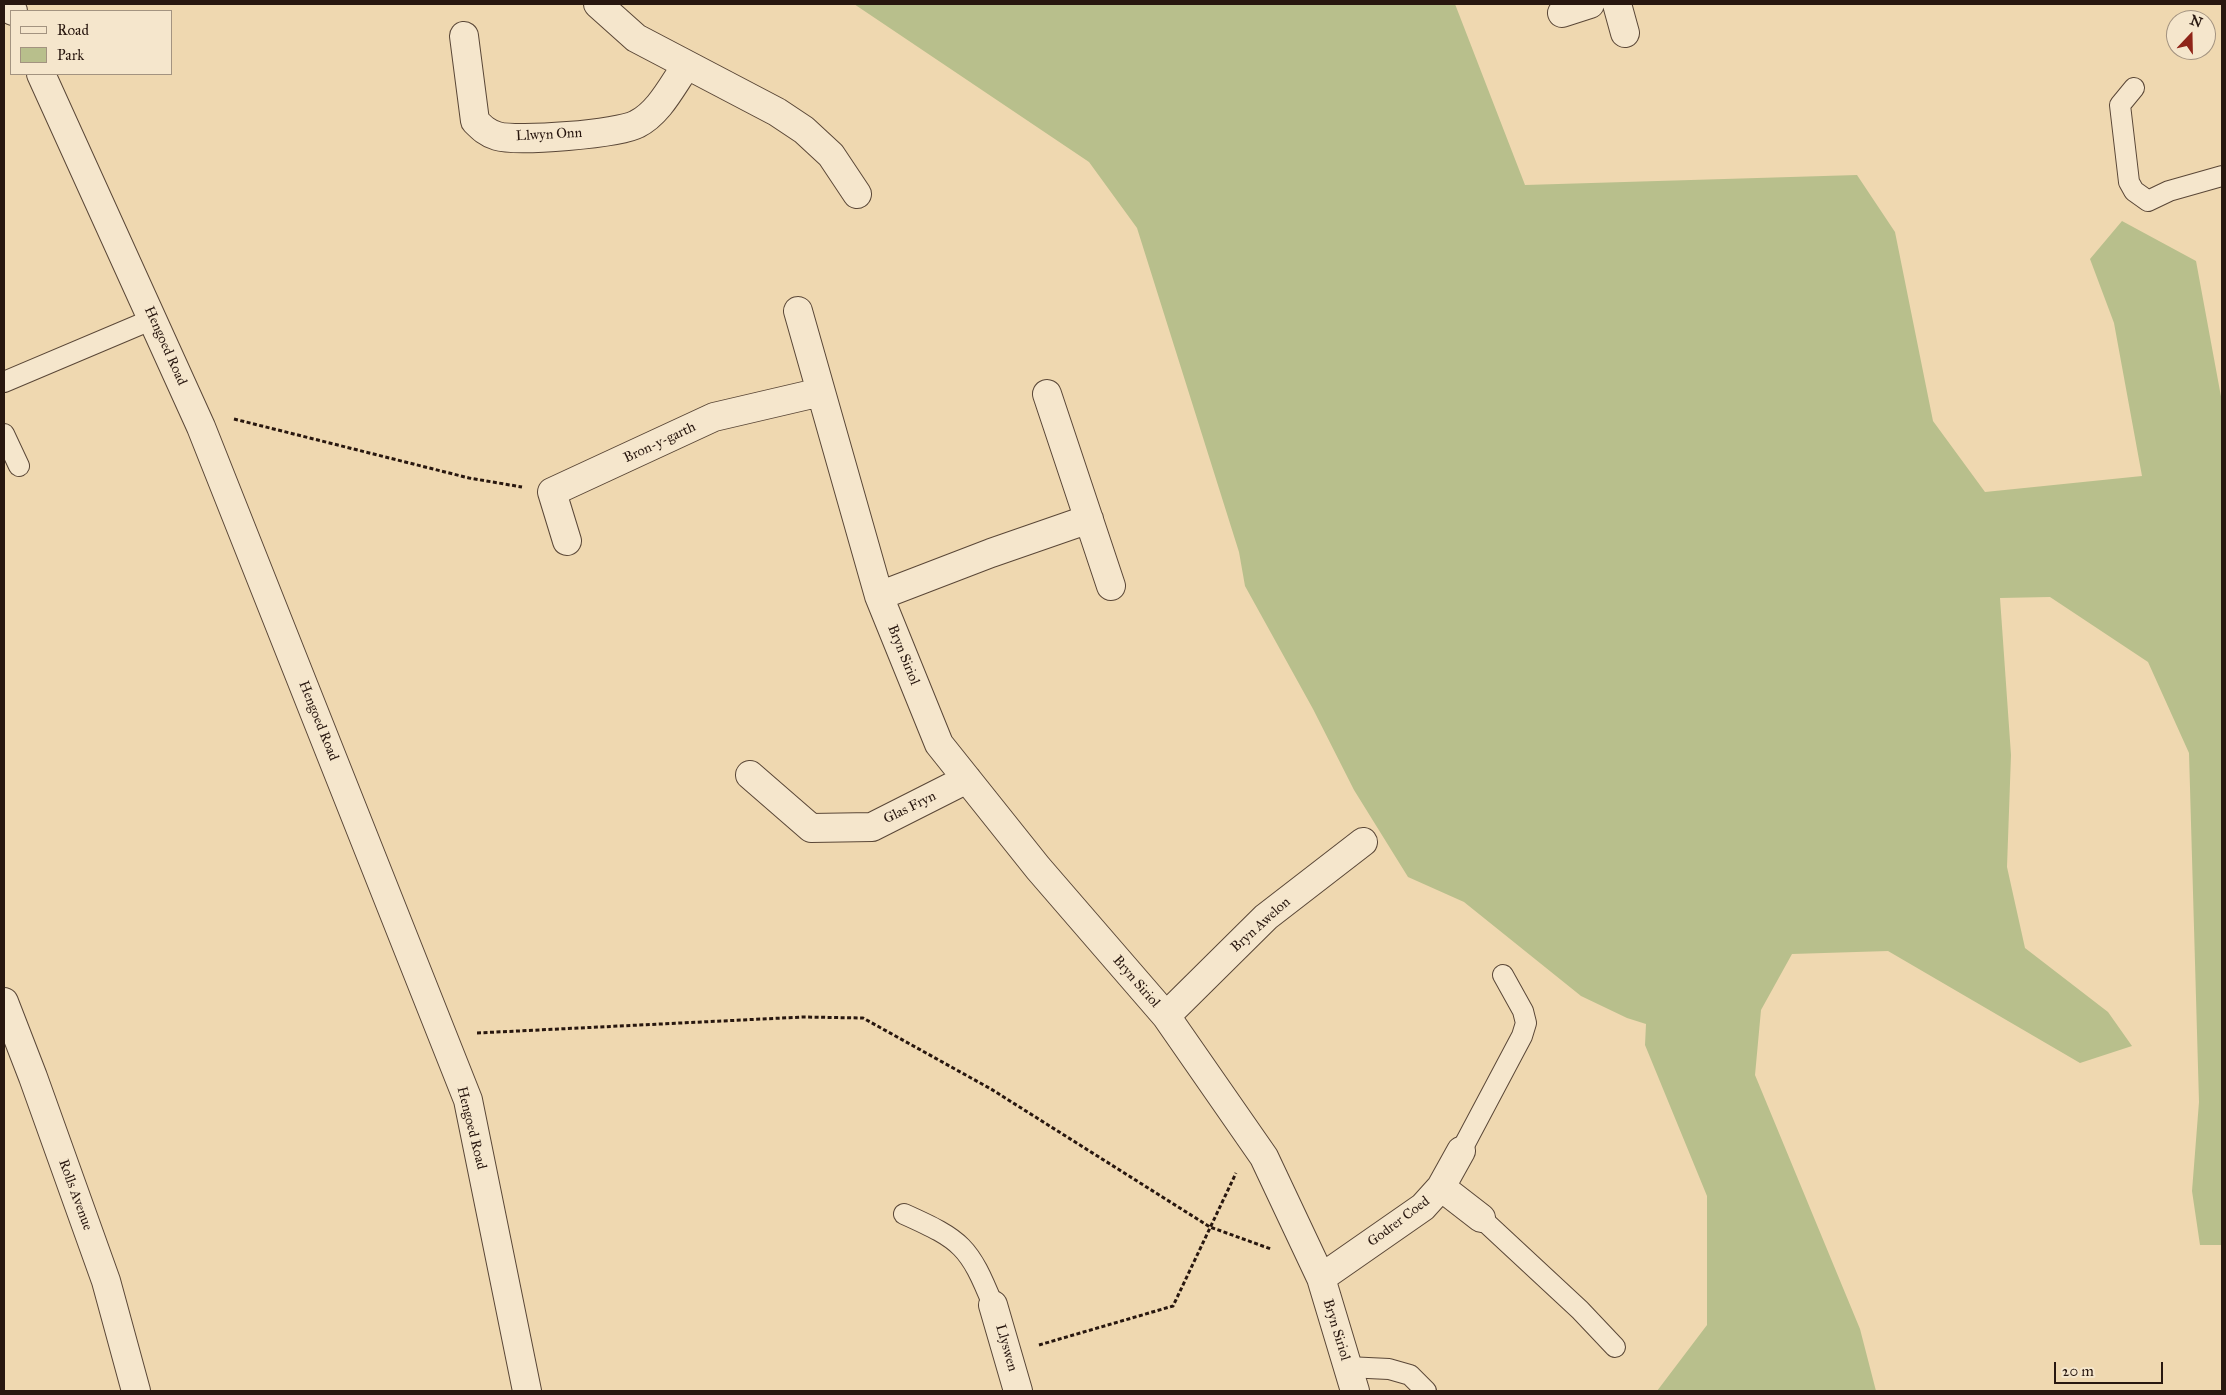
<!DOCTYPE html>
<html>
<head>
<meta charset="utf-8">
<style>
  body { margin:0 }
  #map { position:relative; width:2226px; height:1395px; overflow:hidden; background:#efd8b0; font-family:"IM FELL Great Primer",serif }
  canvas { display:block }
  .frame { position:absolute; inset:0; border:5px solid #28170f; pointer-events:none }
  .legend { position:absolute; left:10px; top:10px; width:162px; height:65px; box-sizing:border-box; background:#f5e6cc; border:1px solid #a39380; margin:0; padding:6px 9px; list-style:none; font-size:15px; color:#28170f }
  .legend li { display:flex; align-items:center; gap:10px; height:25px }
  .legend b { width:25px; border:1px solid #a39380 }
  .north { position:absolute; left:2166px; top:10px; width:50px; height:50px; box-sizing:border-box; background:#f5e6cc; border:1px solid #a39380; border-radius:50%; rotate:21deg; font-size:14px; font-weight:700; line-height:20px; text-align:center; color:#28170f }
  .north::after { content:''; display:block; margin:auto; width:18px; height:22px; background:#8f2418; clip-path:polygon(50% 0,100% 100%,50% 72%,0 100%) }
  .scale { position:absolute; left:2054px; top:1362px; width:109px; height:22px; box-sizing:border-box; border:2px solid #28170f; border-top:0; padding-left:6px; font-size:15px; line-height:18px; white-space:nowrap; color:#28170f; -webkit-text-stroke:4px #f5e6cc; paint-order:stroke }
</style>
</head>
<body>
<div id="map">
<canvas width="2226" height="1395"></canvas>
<div class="frame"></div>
<ul class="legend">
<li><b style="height:6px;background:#f5e6cc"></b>Road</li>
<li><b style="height:14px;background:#b8bf8c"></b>Park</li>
</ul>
<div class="north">N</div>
<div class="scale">20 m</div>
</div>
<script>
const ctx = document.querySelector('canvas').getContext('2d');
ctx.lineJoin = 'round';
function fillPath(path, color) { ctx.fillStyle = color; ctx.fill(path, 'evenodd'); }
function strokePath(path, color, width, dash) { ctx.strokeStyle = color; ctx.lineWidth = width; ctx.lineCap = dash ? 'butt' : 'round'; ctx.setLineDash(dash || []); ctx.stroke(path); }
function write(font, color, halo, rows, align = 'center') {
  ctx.font = font + ' "IM FELL Great Primer",serif'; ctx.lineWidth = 5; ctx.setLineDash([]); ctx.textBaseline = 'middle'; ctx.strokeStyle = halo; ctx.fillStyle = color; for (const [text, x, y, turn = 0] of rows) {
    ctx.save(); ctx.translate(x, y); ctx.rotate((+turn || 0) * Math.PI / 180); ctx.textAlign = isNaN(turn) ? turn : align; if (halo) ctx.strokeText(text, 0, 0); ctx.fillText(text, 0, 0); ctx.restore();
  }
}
const green = new Path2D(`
  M854,4h601l70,181 332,-10 38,57 38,189 52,71 157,-16 -28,-153 -24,-64 32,-38 74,40 26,141v843h-22l-8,-54 7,-89 -10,-349 -41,-91 -98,-65 -50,1 11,157 -4,112 18,81 83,64 24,34 -52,17 -192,-112 -96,3 -31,56 -6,65 105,254 16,62h-219l50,-66v-129l-62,-151 1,-21 -19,-6 -46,-22 -117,-94 -56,-25 -54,-87 -41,-81 -68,-123 -6,-34 -102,-324 -48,-66z`);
const path = new Path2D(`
  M234,419l235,59 53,9
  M477,1033l326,-16 60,1 128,71 219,138 61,22
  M1039,1345l134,-39 63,-133`);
const service = new Path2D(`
  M2134,88l-14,17 9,77 5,9 14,10 21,-10 53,-15
  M4,382l149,-63
  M4,434l15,32
  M1461,1151l61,-115 4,-13 -3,-12 -20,-36
  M904,1214c58,26 65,32 89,91
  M1481,1218l99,92 35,37
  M1347,1367l42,2 21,6 16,16`);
const minor = new Path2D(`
  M598,4l38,34 141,74 27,18 27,25 26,39
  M1617,4l8,29
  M1562,13l28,-9
  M464,36l11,85c7,7 12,12 22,15 20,6 122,-2 140,-12 22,-11 35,-38 49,-58
  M798,311l81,285 60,148 99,124 128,148 98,141 57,121 34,113
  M1047,394l64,192
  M567,541l-15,-49 162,-75 107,-25
  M879,596l112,-43 98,-34
  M750,775l61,53 61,-1 95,-48
  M4,1002l29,75 73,204 30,110
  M1166,1016l100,-99 97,-75
  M1441,1187l40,31
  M1321,1278l102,-71 18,-20 20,-36
  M993,1305l25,86`);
const tertiary = new Path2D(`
  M9,4l4,7
  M41,74l160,353 267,673 59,291`);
const streetNames = [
  ["Llwyn Onn",549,135,-3],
  ["Hengoed Road",165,346,66],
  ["Bron-y-garth",660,443,-25],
  ["Bryn Siriol",903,655,68],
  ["Hengoed Road",318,721,68],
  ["Glas Fryn",910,808,-26],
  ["Bryn Awelon",1261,925,-42],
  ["Bryn Siriol",1136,982,49],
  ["Hengoed Road",471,1128,76],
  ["Rolls Avenue",75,1195,70],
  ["Godrer Coed",1399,1222,-37],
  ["Bryn Siriol",1336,1330,73],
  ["Llyswen",1006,1348,74]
];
fillPath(green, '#b8bf8c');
strokePath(service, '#5a4737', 22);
strokePath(minor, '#5a4737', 30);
strokePath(tertiary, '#5a4737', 30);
strokePath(path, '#28170f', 3, [4, 2.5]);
strokePath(service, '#f5e6cc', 20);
strokePath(minor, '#f5e6cc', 28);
strokePath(tertiary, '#f5e6cc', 28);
write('14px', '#28170f', '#f5e6cc', streetNames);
</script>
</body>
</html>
